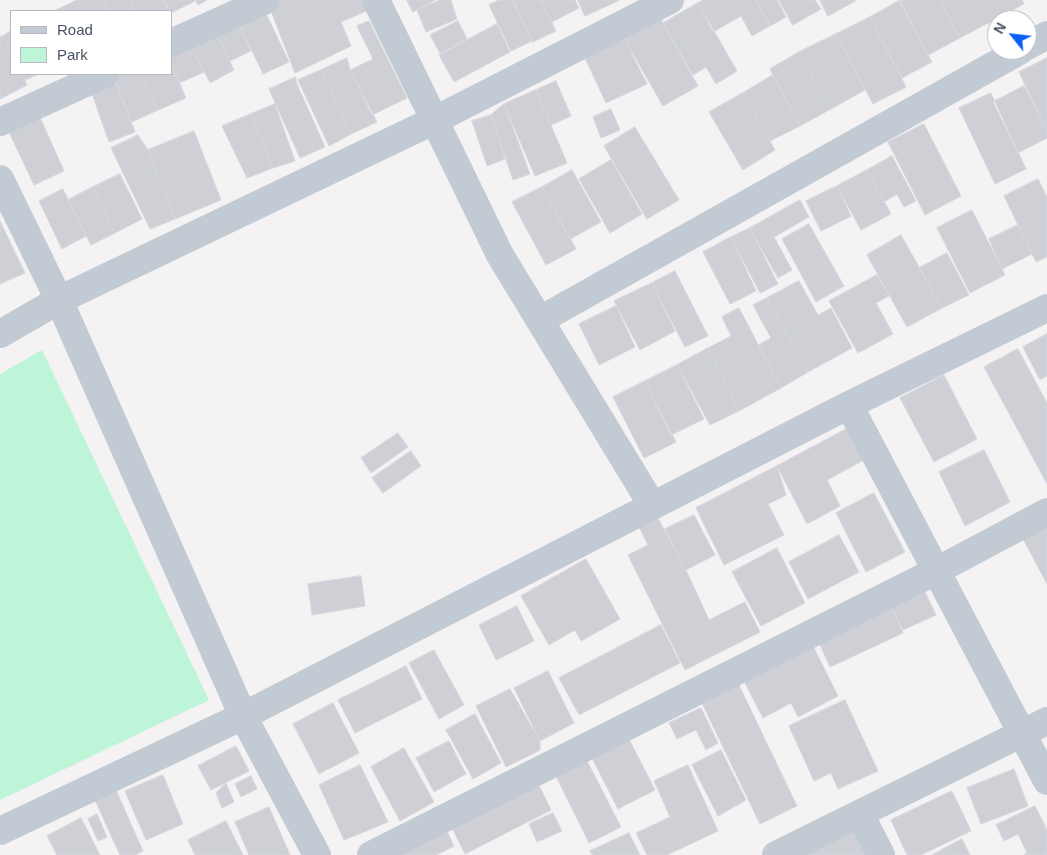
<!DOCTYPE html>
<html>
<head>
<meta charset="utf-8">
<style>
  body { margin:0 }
  #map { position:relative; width:1047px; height:855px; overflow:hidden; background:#f4f2f2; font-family:Helvetica,sans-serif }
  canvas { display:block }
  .legend { position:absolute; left:10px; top:10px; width:162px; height:65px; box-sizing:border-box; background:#fff; border:1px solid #b6bac0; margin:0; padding:6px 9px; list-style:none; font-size:15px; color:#485361 }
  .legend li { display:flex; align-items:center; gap:10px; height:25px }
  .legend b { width:25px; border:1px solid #b6bac0 }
  .north { position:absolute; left:987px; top:10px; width:50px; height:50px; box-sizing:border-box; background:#fff; border:1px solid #b6bac0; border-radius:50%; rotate:299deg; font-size:14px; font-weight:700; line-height:20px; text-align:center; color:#485361 }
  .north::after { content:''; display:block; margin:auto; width:18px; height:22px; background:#0a5ff6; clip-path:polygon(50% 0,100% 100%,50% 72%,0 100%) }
</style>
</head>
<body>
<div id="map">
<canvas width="1047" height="855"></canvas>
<ul class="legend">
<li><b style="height:6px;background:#c2cbd4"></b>Road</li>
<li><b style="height:14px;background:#bef4d7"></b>Park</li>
</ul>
<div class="north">N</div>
</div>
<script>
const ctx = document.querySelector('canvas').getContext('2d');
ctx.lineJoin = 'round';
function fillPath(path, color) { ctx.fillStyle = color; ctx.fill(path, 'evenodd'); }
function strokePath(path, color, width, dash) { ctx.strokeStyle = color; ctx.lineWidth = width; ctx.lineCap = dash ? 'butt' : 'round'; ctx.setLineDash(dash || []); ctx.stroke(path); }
const green = new Path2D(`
  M42,350l167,350 -209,100v-426z`);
const building = new Path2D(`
  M77,0h27l5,11h-55z
  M104,0h26l5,11h-26z
  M130,0h33l6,11h-34z
  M163,0h31l1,1 -24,12z
  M196,0h11l-9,5z
  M276,0h91l4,9 -30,13 10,24 -56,27 -27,-70z
  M407,0h28l-22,12z
  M440,0h11l6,19 -31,13 -9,-22z
  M499,0h13l20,41 -21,10 -22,-46z
  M513,0h28l15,31 -23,11z
  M541,0h34l4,8 -27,14z
  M578,0h42l-35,16z
  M703,0h53l14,26 -18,10 -11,-20 -28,16 -15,-29z
  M756,0h21l9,17 -16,9z
  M779,0h36l6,9 -28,16z
  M820,0h37l-29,16z
  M900,0h40l20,38 -32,17z
  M940,0h82l2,4 -64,34z
  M899,1l33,61 -30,16 -32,-61z
  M698,3l39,68 -21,13 -10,-17 -13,8 -30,-52z
  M263,7l26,55 -26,12 -26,-55z
  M870,17l36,70 -33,17 -37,-70z
  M660,18l38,68 -35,20 -39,-68z
  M237,19l14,32 -21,10 -15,-30z
  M369,21l38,77 -35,17 -22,-45 23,-11 -16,-33z
  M458,21l9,18 -27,14 -10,-18z
  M497,24l13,28 -56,30 -15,-27z
  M11,31v22l-8,-17z
  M215,31l19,39 -24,13 -20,-40z
  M836,34l29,56 -34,19 -32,-57z
  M3,36l8,17v21h11l5,11 -27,14v-62z
  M624,38l23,46 -41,19 -21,-45z
  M190,43l14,29 -25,11 -8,-19v-12z
  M799,52l32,57 -31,17 -30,-57z
  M347,58l3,12 27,52 -26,12 -30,-64z
  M1047,58v74l-28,-60z
  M171,64l15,34 -28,12 -17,-36h30z
  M321,70l30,64 -22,12 -31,-66z
  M22,74h17l-14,6z
  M123,74h18l17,36 -26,12 -18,-44z
  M773,75l27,51 -30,15 -27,-48z
  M296,77v5l29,65 -25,11 -31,-69z
  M114,78l21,54 -26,10 -19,-54z
  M556,81l15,35 -20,9 -15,-35z
  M1024,86l23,46v6l-29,15 -25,-51z
  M536,90l31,73 -32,13 -31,-72z
  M743,93l32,57 -32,20 -34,-58z
  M991,93l35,76 -31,15 -36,-76z
  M275,104l20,57 -22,7 -22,-54z
  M504,104l26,70 -17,6 -22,-65z
  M611,109l9,21 -19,8 -8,-21z
  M38,113l26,58 -30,14 -27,-57z
  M251,114l22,54 -26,10 -25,-52z
  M491,115l14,44 -18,7 -15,-45z
  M924,124l37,72 -36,19 -37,-73z
  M635,127l44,73 -32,19 -43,-73z
  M194,131l27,69 -46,19 -27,-69z
  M138,135l10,15 27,69 -25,10 -39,-81z
  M892,156l24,45 -12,6 -7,-13 -13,8 -17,-32z
  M611,160l31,54 -32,19 -31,-54z
  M572,170l29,52 -31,17 -28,-52z
  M867,170l24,44 -30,16 -24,-44z
  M120,174l22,45 -27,14 -22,-46z
  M1038,179l9,18v60l-11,5 -32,-66z
  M837,186l14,30 -30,15 -15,-30z
  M93,187l22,46 -24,12 -23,-45z
  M542,187l34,62 -30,16 -34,-63z
  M63,189l23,47 -24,13 -23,-48z
  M800,200l9,17 -35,20 18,33 -14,8 -28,-50z
  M972,210l33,65 -35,18 -33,-65z
  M0,221l25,52 -25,11z
  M809,224l35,62 -28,16 -34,-63z
  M1018,225l14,29 -30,15 -13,-30z
  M750,228l28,56 -18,9 -29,-56z
  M901,235l41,73 -35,19 -40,-72z
  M731,237l25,54 -26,13 -27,-52z
  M947,253l22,42 -27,13 -23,-40z
  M675,271l33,65 -23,11 -33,-64z
  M877,275l12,21 -13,7 17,31 -35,19 -29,-52z
  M799,281l19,34 13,-7 21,40 -44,24 -41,-74z
  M652,283l23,48 -35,19 -26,-49z
  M767,298l41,74 -27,16 -23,-43 13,-7 -18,-33z
  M616,306l19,41 -36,18 -20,-41z
  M739,308l42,80 -42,23 -31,-63 23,-12 -9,-19z
  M1047,334v42l-7,4 -17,-33z
  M708,348l31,63 -29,14 -33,-60z
  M1018,349l29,54v81l-63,-117z
  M677,365l27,54 -33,16 -26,-54z
  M944,375l33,64 -43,23 -34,-64z
  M645,381l31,61 -32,16 -31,-61z
  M848,428l16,32 -37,20 13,26 -33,18 -30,-58z
  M398,433l10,14 -37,26 -10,-15z
  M984,450l26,52 -45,24 -26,-54z
  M411,451l10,15 -38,27 -11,-15z
  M777,466l9,29 -18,9 16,31 -60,30 -28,-57z
  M874,493l31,59 -39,20 -30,-59z
  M694,515l21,40 -29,15 -21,-41z
  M658,518l28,52 23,50 36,-18 15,30 -75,38 -57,-115 20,-10 -9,-18z
  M1047,524v60l-25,-47z
  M839,535l20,37 -51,27 -19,-37z
  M777,548l28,55 -44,23 -29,-54z
  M586,559l34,60 -39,22 -6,-11 -26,15 -28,-49z
  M361,576l4,30 -53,9 -4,-31z
  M924,590l12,25 -33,15 -12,-25z
  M891,605l12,28 -73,34 -13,-29z
  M517,606l17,35 -38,19 -17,-35z
  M661,625l19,38 -101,52 -20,-37z
  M812,644l26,52 -40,21 -7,-14 -28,15 -20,-39z
  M434,650l30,55 -25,14 -30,-56z
  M406,666l16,33 -67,34 -17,-33z
  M548,671l26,52 -34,18 -26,-53z
  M737,681l60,125 -37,18 -60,-125z
  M510,689l30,52v9l-34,17 -30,-61z
  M845,700l33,71 -40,18 -7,-16 -17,8 -25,-55z
  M333,703l26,50 -40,21 -26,-50z
  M701,708l17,35 -12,7 -10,-20 -19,9 -8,-16z
  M475,714l26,49 -28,16 -27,-49z
  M627,735l28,55 -37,19 -28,-55z
  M449,741l17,33 -32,18 -18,-34z
  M236,746l13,25 -38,19 -13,-24z
  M404,748l30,54 -34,19 -29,-54z
  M721,750l25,50 -28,16 -26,-51z
  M585,757l36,70 -32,16 -35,-71z
  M360,765l28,57 -44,18 -25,-55z
  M688,765l30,66 -51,24h-20l-11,-22 34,-16 -16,-36z
  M1014,769l14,37 -47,18 -14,-36z
  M163,775l20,49 -37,16 -21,-49z
  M251,776l6,13 -16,8 -6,-13z
  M537,781l14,29 -86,44 -15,-30z
  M226,783l8,19 -12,6 -6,-15z
  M116,790l27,61 -8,4h-15l-25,-55z
  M952,791l19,40 -50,24h-14l-16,-35z
  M1035,806l12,24v25h-23l3,-2 -9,-19 -14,7 -8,-16z
  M269,807l21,48h-41l-14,-33z
  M553,813l9,18 -25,11 -8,-18z
  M97,814l10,23 -9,4 -10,-22z
  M81,818l19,37h-43l-10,-19z
  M226,821l17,34h-48l-7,-15z
  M442,821l12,25 -18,9h-59z
  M861,827l12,28h-69z
  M629,833l11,22h-48l-2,-4z
  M962,839l8,16h-38z`);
const minor = new Path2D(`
  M376,0l124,255 152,250
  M171,43l95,-43
  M1027,46l20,-11
  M0,122l105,-48
  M0,179l59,121 184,416 74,139
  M540,320l481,-270
  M0,334l59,-34 376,-180 235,-120
  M849,405l198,376
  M860,814l21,41
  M0,831l243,-115 606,-311 198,-97
  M371,855l565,-284 111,-59
  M776,855l271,-134`);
fillPath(green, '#bef4d7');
fillPath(building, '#ced0d6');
strokePath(building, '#d5d7de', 1);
strokePath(minor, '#c2cbd4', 28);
</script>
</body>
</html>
